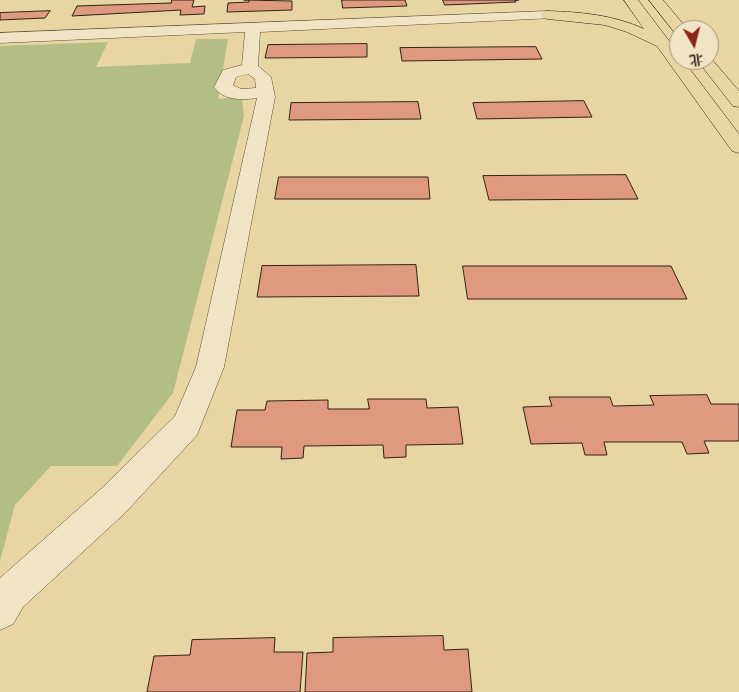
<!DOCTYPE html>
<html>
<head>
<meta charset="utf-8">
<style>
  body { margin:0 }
  #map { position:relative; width:739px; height:692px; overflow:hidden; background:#e7d5a3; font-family:"IM FELL Double Pica","Noto Serif SC",serif }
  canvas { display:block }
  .north { position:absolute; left:669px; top:20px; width:50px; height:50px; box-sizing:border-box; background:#efe4c3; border:1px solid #a3967d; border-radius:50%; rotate:172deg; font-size:14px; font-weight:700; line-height:20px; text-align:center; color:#302215 }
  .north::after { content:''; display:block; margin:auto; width:18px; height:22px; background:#8f2418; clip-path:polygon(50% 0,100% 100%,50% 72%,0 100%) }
</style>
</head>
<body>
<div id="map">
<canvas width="739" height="692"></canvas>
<div class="north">北</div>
</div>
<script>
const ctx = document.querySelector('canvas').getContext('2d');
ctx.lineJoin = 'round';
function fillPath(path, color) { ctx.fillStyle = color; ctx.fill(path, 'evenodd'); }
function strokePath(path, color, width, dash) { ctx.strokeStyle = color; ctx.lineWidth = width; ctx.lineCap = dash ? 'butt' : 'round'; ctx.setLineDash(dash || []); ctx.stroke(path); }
const green = new Path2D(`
  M196,39h32l-10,60 24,-2 2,19 -71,277 -56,73h-66l-36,39 -15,56v-515l108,-4 -12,25 94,-4z`);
const building = new Path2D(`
  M172,0h22l-2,7 13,-1 -1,8 -24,1 1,-5 -109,6 5,-10 94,-3z
  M244,0l48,1v9l-65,2 1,-9 21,-1v-2z
  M342,0h63l2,6 -64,2z
  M443,0h76h-4l1,2 -71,3z
  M50,11l-5,7 -45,2v-7z
  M367,44v13l-102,1 3,-13z
  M536,47l6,12 -140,2 -2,-13z
  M584,101l8,16 -115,2 -4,-16z
  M418,102l3,17 -132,1 2,-17z
  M626,175l12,24 -149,1 -6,-24z
  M279,177h149l2,22h-155z
  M416,265l3,31 -162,1 5,-31z
  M463,266h208l16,33h-219z
  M707,395l4,9h28v37h-35l5,12 -22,1 -5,-12h-78l3,13h-22l-3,-12 -51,1 -8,-37 29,-1 -3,-9h61l3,9 41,-1 -4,-9z
  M368,399h58l1,9 31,-1 5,37 -57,1v12l-22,1 -1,-13 -79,1 -1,12 -22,1 1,-12h-51l6,-37h28l2,-9 61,-1v9h41z
  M443,636l1,14 24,-1 4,43h-167l2,-39 26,-1v-14z
  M275,638l-1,14h29l-3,40h-153l7,-36 36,-1 2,-15z`);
const minor = new Path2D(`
  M548,11l5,1 2,3 -2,3 -293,14 -2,34 13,11 4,20 -51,270 -27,68 -72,78 -102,94 -10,17 -13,6v-52l101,-89 74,-73 21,-49 61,-269c-15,2 -33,3 -43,-11l9,-17 19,-5 3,-33 -245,11v-10zM248,74l7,5 1,9 -15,1 -8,-4 3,-8z`);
const major = new Path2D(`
  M624,0h14l41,54v6h4l56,74v19l-7,-2 -75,-105 -30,-14 -22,-7 -57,-6 -5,-1 -2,-3 2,-3 5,-1c33,1 66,4 96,18z
  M649,0h14l25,30h-9v4l-4,-1z
  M709,56l30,35v16l-6,-1 -36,-46h12z`);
fillPath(green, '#b3be87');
fillPath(building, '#de997f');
strokePath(building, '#302215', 1);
strokePath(minor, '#5e4f38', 1);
strokePath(major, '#302215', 1);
fillPath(minor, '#efe4c3');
fillPath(major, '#e7d5a3');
</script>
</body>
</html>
